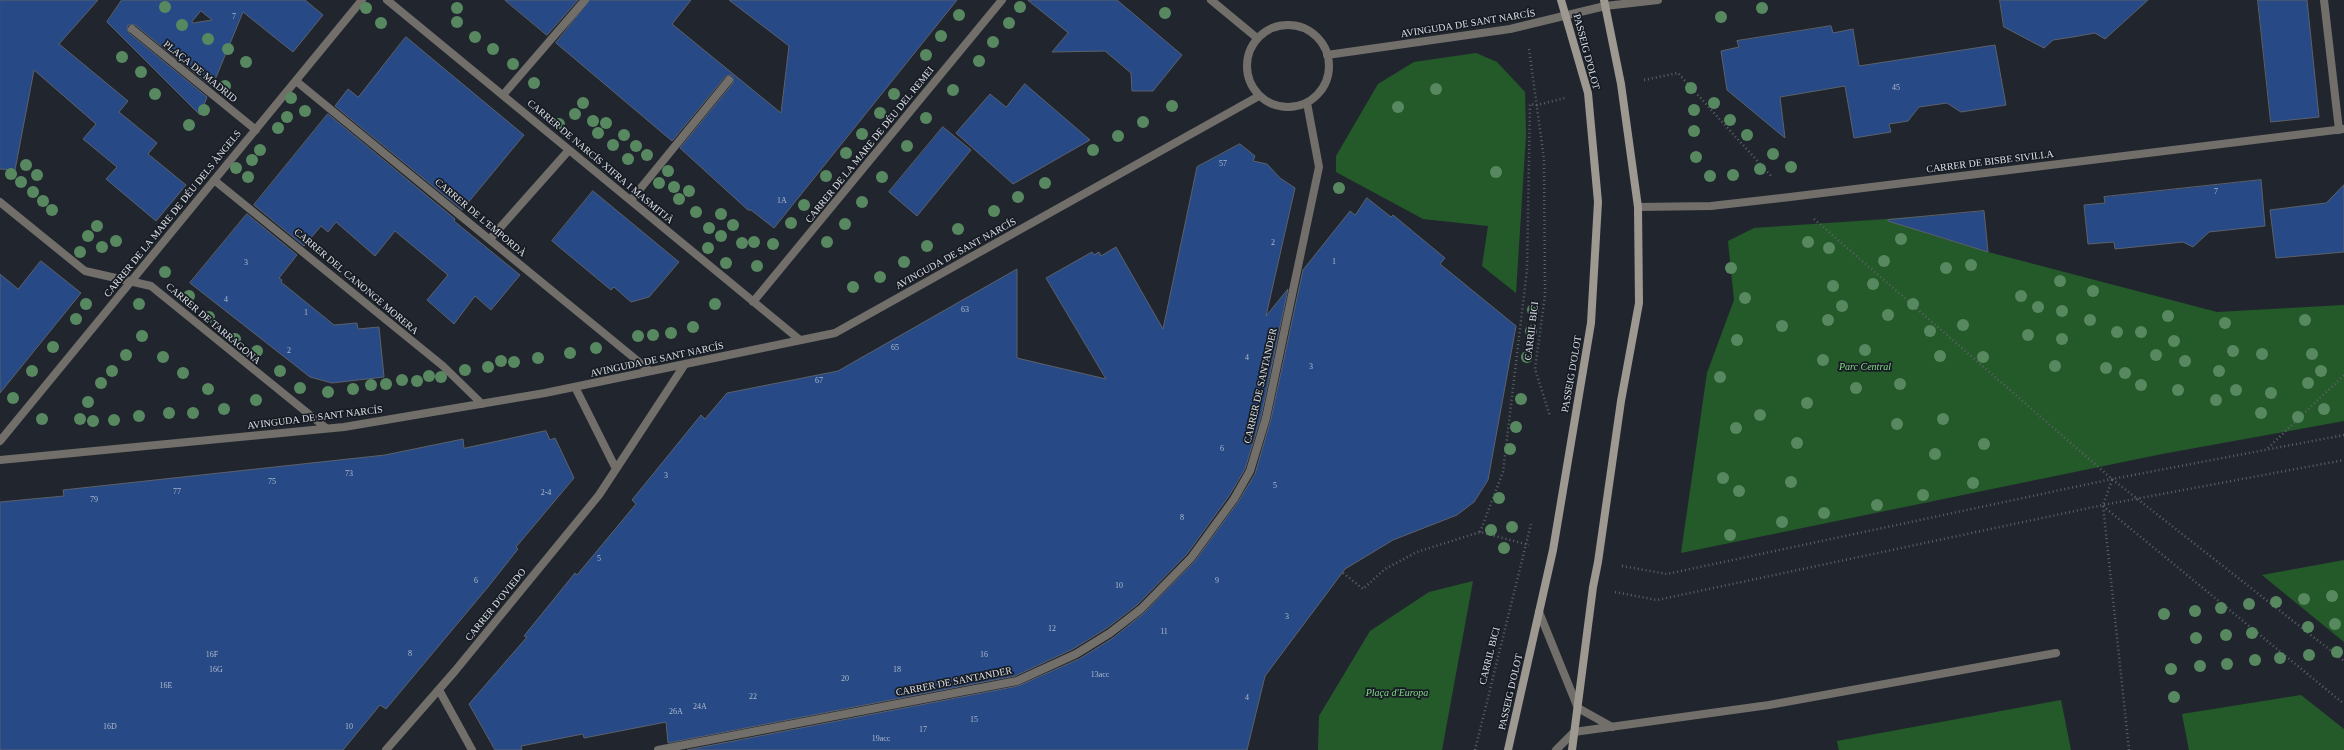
<!DOCTYPE html>
<html>
<head>
<meta charset="utf-8">
<style>
  body { margin:0 }
  canvas { display:block; background:#21262e }
</style>
</head>
<body>
<canvas width="2344" height="750"></canvas>
<script>
const ctx = document.querySelector('canvas').getContext('2d');
ctx.lineJoin = 'round';
function fillPath(path, color) { ctx.fillStyle = color; ctx.fill(path, 'evenodd'); }
function strokePath(path, color, width, dash) { ctx.strokeStyle = color; ctx.lineWidth = width; ctx.lineCap = dash ? 'butt' : 'round'; ctx.setLineDash(dash || []); ctx.stroke(path); }
function write(font, color, halo, rows, align = 'center') {
  ctx.font = font + ' Georgia,serif'; ctx.lineWidth = 3.5; ctx.setLineDash([]); ctx.textBaseline = 'middle'; ctx.strokeStyle = halo; ctx.fillStyle = color; for (const [text, x, y, turn = 0] of rows) {
    ctx.save(); ctx.translate(x, y); ctx.rotate((+turn || 0) * Math.PI / 180); ctx.textAlign = isNaN(turn) ? turn : align; if (halo) ctx.strokeText(text, 0, 0); ctx.fillText(text, 0, 0); ctx.restore();
  }
}
const green = new Path2D(`
  M1476,53l21,9 28,30 1,43 -10,158 -34,-27 6,-40 -65,-7 -87,-47v-16l42,-72 36,-22z
  M1931,216l-6,17 63,19 229,60 127,-7v116l-182,33 -481,99 26,-180 27,-73 -6,-59 26,-13z
  M2344,560v82l-82,-67z
  M1473,581l-31,169h-124l1,-34 51,-85 59,-39z
  M2301,695l43,34v21h-155l-7,-36z
  M2061,700l10,50h-232l-2,-9z`);
const building = new Path2D(`
  M0,0h98l-39,44 69,57 -9,11 38,31 -9,11 38,31 -30,36 -50,-42 11,-12 -34,-28 13,-15 -62,-54 -19,100 -15,-1z
  M122,0h183l18,15 -30,37 -50,-40 -31,75 -77,-62h-7l-1,4 2,4 78,64 -7,18 -93,-93zM201,11l11,9 -19,3 -1,-1z
  M505,0h73l-31,35z
  M590,0h101l-19,24 109,89 8,-67 -60,-46h228l-183,228 -23,-18h-3l-68,-62 53,-65v-7l-4,-1 -4,2 -53,64 -116,-98z
  M1028,0h89l65,55 -29,36h-21l-1,-18 -26,-22 -53,1 16,-19z
  M2000,0h148l-43,39 -10,-6 -22,4 -20,3 -9,8 -40,-21z
  M2258,0h49l12,117 -48,5z
  M1831,26l2,7 20,-4 6,37 136,-21 11,60 -45,7 -14,-9 -28,4 -11,14 -19,3 2,8 -37,6 -9,-52 -65,11 5,41 -58,-48 -6,-39 18,-4 -2,-6z
  M406,37l118,98 -62,75 -127,-104 13,-17 10,8z
  M1025,84l65,56 -77,44 -57,-51 34,-39 16,13z
  M328,114l127,105 -1,2 66,54 -29,35 -16,-14 -21,28 -27,-24 21,-25 -53,-44 -20,25 -39,-34 -8,10 -7,-6 -17,20 -50,-41z
  M943,127l28,23 -54,66 -28,-24z
  M1240,144l15,12 -2,5 14,3 13,14 15,10 -29,128 22,-27 -27,128 -16,52 -16,27 -42,58 -50,51 -30,23 -34,21 -58,27 -347,67 -2,-21 -82,16 -1,-4 -62,12 1,4h-27l-26,-46 58,-67 -3,-1 51,-63 2,2 59,-71 -4,-4 69,-85 4,4 22,-26 111,-22 179,-102v89l89,21 -60,-101 46,-26 2,3 5,-3 2,4 15,-9 47,82 34,-162z
  M2261,180l4,46 -56,6 -16,15 -10,-5 -68,7 -1,-7 -26,2 -4,-39 21,-2 -1,-6z
  M2344,185v67l-68,6 -6,-48 56,-7z
  M593,191l86,71 -30,35 -18,5 -17,-15 -3,3 -59,-49z
  M1367,198l24,19 2,-2 52,43 -5,6 76,62 -28,154 -14,22 -17,13 -64,25 -48,29 -80,107 -18,74h-560l331,-64 61,-27 34,-21 31,-25 51,-52 43,-59 17,-28 16,-55 32,-149 47,-59 5,4z
  M1984,211l4,41 -100,-31v-1z
  M247,214l50,41 -18,23 3,2 -1,2 53,43 23,-2 1,6 21,-2 5,50 -52,6 -22,-6 -120,-94z
  M41,261l40,32 -81,100v-119l18,15z
  M546,431l4,9 5,-2 19,40 -58,69 2,2 -30,38 -102,122 -6,-4 -37,45h-343v-248l64,-6 -1,-6 322,-35 78,-16 1,9z`);
const path = new Path2D(`
  M1529,49l15,110 1,136 -10,74 15,47
  M1644,80l34,-7 93,103
  M1814,219l298,260 232,182
  M2268,448l76,-73
  M2112,480l-9,25 26,245
  M2103,506l241,198
  M1480,532l23,-60 24,-202 3,-166 7,1 28,-7
  M1622,566l45,8 445,-95 232,-44
  M1343,573l20,16 22,-20 32,-17 63,-20 49,13
  M1615,592l42,8 446,-95 241,-45
  M1475,750l56,-226`);
const lane = new Path2D(`
  M503,95l82,-95
  M631,200l98,-120
  M1539,612l39,96 34,19
  M1556,750l18,-18 195,-27 287,-52`);
const street = new Path2D(`
  M387,0l413,340
  M1211,0l46,38
  M2324,0l15,130
  M1247 66a41 41 0 1 1 82 0a41 41 0 1 1-82 0Z
  M132,29l124,101
  M1327,55l183,-26 95,-23 53,-6
  M296,81l354,290
  M214,180l229,186 39,38
  M0,202l85,69 66,15 175,142
  M1638,207l73,-1 79,-9 554,-68
  M490,239l79,-89
  M753,302l249,-302
  M575,387l41,82
  M0,441l362,-441
  M0,460l344,-33 201,-34 290,-60 424,-237
  M439,690l33,60
  M386,750l69,-79 144,-176 86,-131
  M658,750l359,-69 59,-27 34,-21 31,-24 50,-51 43,-59 16,-28 16,-53 53,-251 -12,-64`);
const secondary = new Path2D(`
  M1508,750l45,-200 38,-227 7,-121 -10,-109 -27,-93
  M1572,750l21,-163 5,-25 23,-161 18,-98 -1,-96 -17,-123 -17,-84`);
const trees = [
  [165,7],
  [1020,7],
  [366,8],
  [457,8],
  [1762,8],
  [1165,13],
  [959,15],
  [1721,17],
  [457,22],
  [381,23],
  [1009,23],
  [182,25],
  [941,36],
  [475,37],
  [208,39],
  [993,42],
  [228,49],
  [493,49],
  [926,55],
  [122,57],
  [979,61],
  [246,62],
  [513,64],
  [141,72],
  [534,83],
  [225,86],
  [1691,88],
  [1436,89],
  [953,90],
  [155,94],
  [894,94],
  [291,98],
  [583,103],
  [1714,103],
  [1172,106],
  [1398,107],
  [204,110],
  [1694,110],
  [305,111],
  [880,113],
  [575,114],
  [287,117],
  [926,118],
  [1730,120],
  [593,121],
  [1143,122],
  [606,123],
  [559,124],
  [189,125],
  [278,128],
  [1694,131],
  [598,133],
  [862,134],
  [624,135],
  [1747,135],
  [1118,136],
  [613,145],
  [636,146],
  [907,146],
  [260,150],
  [1093,150],
  [846,153],
  [1773,154],
  [647,155],
  [1696,157],
  [628,159],
  [252,160],
  [26,165],
  [1791,167],
  [236,168],
  [1760,169],
  [668,171],
  [1496,172],
  [11,174],
  [37,175],
  [1733,175],
  [826,176],
  [1710,176],
  [248,177],
  [882,177],
  [21,182],
  [659,183],
  [1045,183],
  [674,187],
  [1339,188],
  [689,191],
  [33,192],
  [1018,197],
  [679,199],
  [43,201],
  [862,202],
  [804,205],
  [52,210],
  [994,211],
  [696,212],
  [721,214],
  [791,223],
  [845,224],
  [733,225],
  [97,226],
  [709,228],
  [958,229],
  [88,236],
  [721,236],
  [1901,239],
  [116,241],
  [754,242],
  [827,242],
  [1808,242],
  [742,243],
  [773,244],
  [927,246],
  [102,247],
  [708,248],
  [1829,248],
  [80,252],
  [1884,261],
  [904,262],
  [726,263],
  [1971,265],
  [757,266],
  [1731,268],
  [1946,268],
  [165,272],
  [880,277],
  [2060,281],
  [1873,284],
  [1833,286],
  [853,287],
  [2093,291],
  [189,296],
  [2021,296],
  [1745,298],
  [86,304],
  [139,304],
  [715,304],
  [1913,304],
  [1842,306],
  [2038,307],
  [1533,310],
  [2062,311],
  [1888,315],
  [2168,316],
  [209,317],
  [76,319],
  [1828,320],
  [2090,320],
  [2305,320],
  [2225,323],
  [1963,325],
  [1782,326],
  [693,327],
  [1531,331],
  [1930,331],
  [2117,332],
  [2141,332],
  [671,333],
  [653,335],
  [2028,335],
  [142,336],
  [638,336],
  [235,339],
  [2062,339],
  [1737,340],
  [2174,341],
  [53,347],
  [596,348],
  [1865,350],
  [257,351],
  [2233,351],
  [570,353],
  [2262,354],
  [2312,354],
  [126,355],
  [2156,355],
  [1940,356],
  [163,357],
  [1527,357],
  [1983,357],
  [538,358],
  [1823,360],
  [501,361],
  [2185,361],
  [514,362],
  [2055,366],
  [488,367],
  [2106,368],
  [465,370],
  [32,371],
  [112,371],
  [280,371],
  [2219,371],
  [2321,371],
  [183,373],
  [2125,373],
  [429,376],
  [441,377],
  [1720,377],
  [402,380],
  [417,381],
  [101,383],
  [2308,383],
  [386,384],
  [1900,384],
  [371,385],
  [2141,385],
  [300,388],
  [1856,388],
  [208,389],
  [353,389],
  [2178,390],
  [2236,390],
  [328,392],
  [2271,393],
  [13,398],
  [1521,399],
  [256,400],
  [2216,400],
  [88,402],
  [1807,403],
  [224,409],
  [2324,409],
  [169,413],
  [193,413],
  [2261,413],
  [1760,415],
  [139,416],
  [2298,417],
  [42,419],
  [80,419],
  [1943,419],
  [114,420],
  [93,421],
  [1897,424],
  [1516,427],
  [1736,428],
  [1797,443],
  [1984,444],
  [1510,449],
  [1935,454],
  [1723,478],
  [1791,482],
  [1973,483],
  [1739,491],
  [1923,495],
  [1499,498],
  [1877,505],
  [1824,513],
  [1782,522],
  [1512,527],
  [1491,530],
  [1730,535],
  [1504,548],
  [2332,596],
  [2304,599],
  [2276,602],
  [2249,604],
  [2221,608],
  [2195,611],
  [2164,614],
  [2335,624],
  [2308,627],
  [2252,633],
  [2226,635],
  [2196,638],
  [2337,652],
  [2309,655],
  [2280,658],
  [2255,660],
  [2227,664],
  [2200,666],
  [2171,669],
  [2174,697]
];
const numberNames = [
  ["7",234,17],
  ["45",1896,88],
  ["57",1223,164],
  ["7",2216,192],
  ["1A",782,201],
  ["2",1273,243],
  ["1",1334,262],
  ["3",246,263],
  ["4",226,300],
  ["63",965,310],
  ["1",306,313],
  ["65",895,348],
  ["2",289,351],
  ["4",1247,358],
  ["3",1311,367],
  ["67",819,381],
  ["6",1222,449],
  ["73",349,474],
  ["3",666,476],
  ["75",272,482],
  ["5",1275,486],
  ["77",177,492],
  ["2-4",546,493],
  ["79",94,500],
  ["8",1182,518],
  ["5",599,559],
  ["6",476,581],
  ["9",1217,581],
  ["10",1119,586],
  ["3",1287,617],
  ["12",1052,629],
  ["11",1164,632],
  ["8",410,654],
  ["16F",212,655],
  ["16",984,655],
  ["16G",216,670],
  ["18",897,670],
  ["13acc",1100,675],
  ["20",845,679],
  ["16E",166,686],
  ["22",753,697],
  ["4",1247,698],
  ["24A",700,707],
  ["26A",676,712],
  ["15",974,720],
  ["16D",110,727],
  ["10",349,727],
  ["17",923,730],
  ["19acc",881,739]
];
const streetNames = [
  ["AVINGUDA DE SANT NARCÍS",1468,24,-9],
  ["PASSEIG D'OLOT",1586,52,75],
  ["PLAÇA DE MADRID",200,72,39],
  ["CARRER DE LA MARE DE DÉU DEL REMEI",870,145,-51],
  ["CARRER DE NARCÍS XIFRA I MASMITJÀ",600,162,40],
  ["CARRER DE BISBE SIVILLA",1990,162,-7],
  ["CARRER DE LA MARE DE DÉU DELS ÀNGELS",173,214,-51],
  ["CARRER DE L'EMPORDÀ",480,218,40],
  ["AVINGUDA DE SANT NARCÍS",956,254,-29],
  ["CARRER DEL CANONGE MORERA",356,282,40],
  ["CARRER DE TARRAGONA",213,324,40],
  ["CARRIL BICI",1532,331,-83],
  ["AVINGUDA DE SANT NARCÍS",657,360,-12],
  ["PASSEIG D'OLOT",1572,374,-80],
  ["CARRER DE SANTANDER",1261,386,-77],
  ["AVINGUDA DE SANT NARCÍS",315,418,-7],
  ["CARRER D'OVIEDO",496,605,-51],
  ["CARRIL BICI",1490,656,-76],
  ["CARRER DE SANTANDER",954,682,-11],
  ["PASSEIG D'OLOT",1511,692,-77]
];
const parkNames = [
  ["Parc Central",1865,367],
  ["Plaça d'Europa",1397,693]
];
fillPath(green, '#245a29');
fillPath(building, '#274985');
strokePath(building, '#5b616b', 1);
strokePath(path, '#5d6269', 2.5, [1, 3]);
strokePath(lane, '#726f6a', 8);
strokePath(street, '#726f6a', 8);
strokePath(secondary, '#9d9991', 8);
ctx.fillStyle = '#578860';
for (const [x, y] of trees) { ctx.beginPath(); ctx.arc(x, y, 6, 0, 2 * Math.PI); ctx.fill(); }
write('8px', '#afbacd', null, numberNames);
write('10px', '#dce0e5', '#171c24', streetNames);
write('italic 10px', '#84d888', '#171c24', parkNames);
</script>
</body>
</html>
